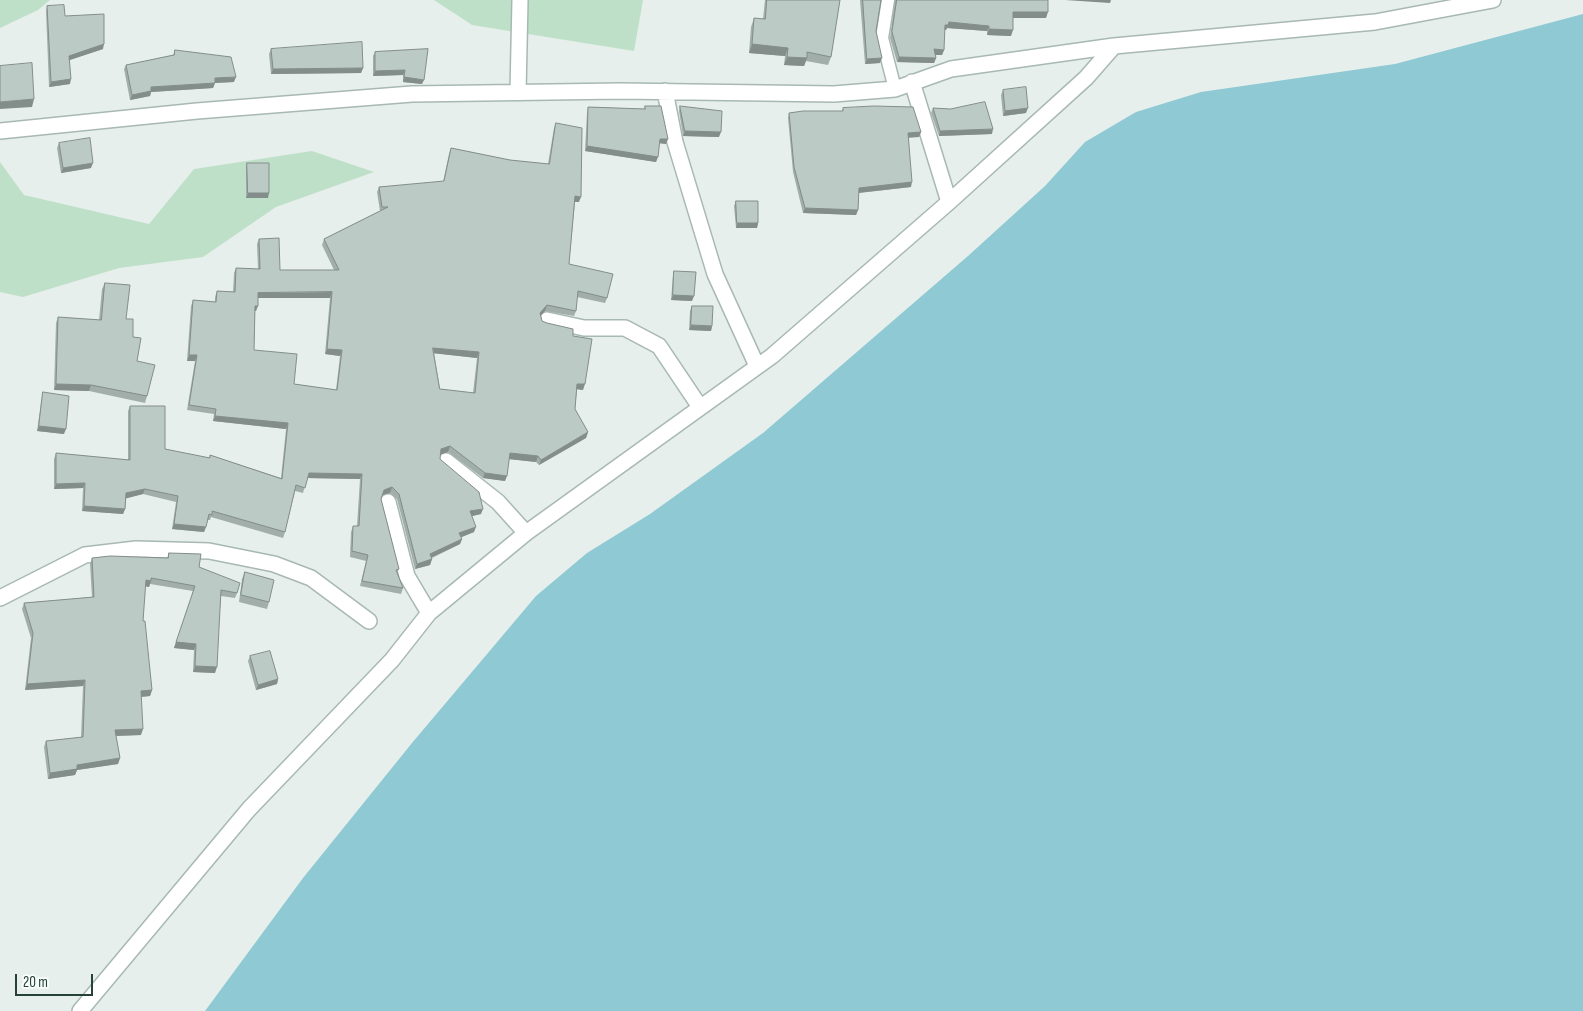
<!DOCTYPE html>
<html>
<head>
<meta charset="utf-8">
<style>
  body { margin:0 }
  #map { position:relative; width:1583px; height:1011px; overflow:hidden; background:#e6efeb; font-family:"Sofia Sans Condensed",sans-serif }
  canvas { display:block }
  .scale { position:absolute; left:15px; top:974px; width:78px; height:22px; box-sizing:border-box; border:2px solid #24423a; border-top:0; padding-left:6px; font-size:15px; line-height:18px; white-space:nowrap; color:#24423a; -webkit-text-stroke:4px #f7fbf9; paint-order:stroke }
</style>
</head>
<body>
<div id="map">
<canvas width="1583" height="1011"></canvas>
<div class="scale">20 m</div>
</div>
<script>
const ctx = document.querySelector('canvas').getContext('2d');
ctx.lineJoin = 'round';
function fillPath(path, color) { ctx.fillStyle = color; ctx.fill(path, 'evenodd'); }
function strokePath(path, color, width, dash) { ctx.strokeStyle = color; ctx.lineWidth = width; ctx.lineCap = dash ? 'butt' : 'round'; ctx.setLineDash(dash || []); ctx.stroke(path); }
const green = new Path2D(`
  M0,0h50l-12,10 -38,18z
  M434,0h209l-9,51 -162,-26z
  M312,151l62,21 -98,35 -73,50 -84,11 -96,29 -23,-5v-130l24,33 125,29 45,-55z`);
const water = new Path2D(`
  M1583,14v997h-1378l98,-133 109,-135 124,-147 51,-43 63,-39 113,-81 205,-177 77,-70 40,-44 51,-30 65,-20 194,-28z`);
const service = new Path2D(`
  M888,0l-6,38 13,51`);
const minor = new Path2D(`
  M912,82l37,120
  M665,91l10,51 40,132 42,92
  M518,92l2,-92
  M0,131l197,-20 215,-17 209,-3 213,3 61,-5 56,-20 163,-23 261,-24 118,-22
  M547,320l37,8h41l34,18 41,61
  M446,461l52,41 28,31
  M388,502l19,74 22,37
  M0,598l85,-43 51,-6 73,2 65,13 37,14 58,43
  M80,1011l169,-202 143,-149 37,-47 97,-80 246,-177 177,-154 137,-124 28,-32`);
const wall = new Path2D(`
  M765,0h75l-9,57 -3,8 -22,-4 -2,5 -20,-1 1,-9 -36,-3 2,-26 3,-9 9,1z
  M860,0h21l-5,31 4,32 -15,1z
  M895,0h153l-2,18h-33l-2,18 -24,-1v-4l-40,-3 -1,2h-2v20l-2,5h-7l1,3 -2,5 -37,-1 -7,-24z
  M47,6l18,10 38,33 -34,11 1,24 -21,3 -3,-76z
  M271,49l92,19 -2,5 -90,1 -2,-20z
  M428,49l-6,35 -19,-2v-7l-30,1v-20l2,-4z
  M175,50l59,32 -19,1 -2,5 -62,4 -1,4 -20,4 -6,-31 2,-4 47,-10z
  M1003,90l23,23 -23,3 -2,-21z
  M645,106l21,38 -7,-1 -3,19 -71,-11 2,-39 1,-5 56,2z
  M680,106l39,31 -36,-1 -4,-25z
  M843,108l78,24 -2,5h-11l3,50 -52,6 -1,17 -2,5 -53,-2 -10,-41 -5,-54 1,-5 53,-2z
  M933,108l17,1 42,25 -53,2 -8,-23z
  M556,123l23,79h-4l-6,62 38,34 -2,5 -28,-6 -1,14 -2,5 -29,-5 -4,4 1,6 31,15 10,54 -6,-1 -2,20 13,23 -2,6 -47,27 -3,-3 -27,-3 -4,22 -22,-3 -35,-26 -8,2v5l41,55 -9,2 2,16 -13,5 1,2 -2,5 -28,14v1l-2,6 -15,4 -18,-70 -7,-6 -8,2 -1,4 18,70 -2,4 6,15 -2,6 -41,-8 6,-25 -16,-4 1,-25 2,-6h4l3,-47 -53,-1 -4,15 -8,-2 -10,41 -2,6 -72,-21 -1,3h-2l-4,12 -32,-3 4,-27 -33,-8 -17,4 -1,11 -2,5 -41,-3 1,-23 -29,1v-30l2,-6 72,7v-49l2,-5 35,43 44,9 1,-3 71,23 5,-49 -73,-8 1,-7 -27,-4 8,-49h-8l4,-55 2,-6 22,2v-5l2,-6 16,1 1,-19 2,-5 22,1 -1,-25 2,-5 21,31h54l-12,-25 2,-6 56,-28 -3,-19 2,-5 64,-5 6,-28 2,-6 59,12 38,4 6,-36zM258,298h72l-5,56 15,2 -4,34 -42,-6 -40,-34 1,-39h1zM434,353l43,5 -4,35 -33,-4z
  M59,143l32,25 -30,5 -4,-25z
  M247,163l21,35h-22v-30z
  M736,201l22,22 -1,5h-21l-2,-22z
  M674,271l18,30 -21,-1 2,-24z
  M105,283l21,36 7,18 4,24 10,35 -2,7 -56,-12 -35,-1 2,-67 2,-6 41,3 3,-31z
  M692,306l20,20 -1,5 -22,-1 1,-19z
  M43,392l21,42 -27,-3 5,-34z
  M169,553l30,14 38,26 -2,5 -14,-2 -6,77 -22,-1 1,-22 -20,-2 19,-57 -43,-7 -1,3 -4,-1 -2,35 9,69 -2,6 -9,1v38l-25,1 4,22 -2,6 -41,6 -2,5 -27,4 -4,-32 2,-6 35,-4 2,-51 -58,4 6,-52 -9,-29 2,-6 68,-6 -2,-33 2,-6h75z
  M245,572l24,30 -2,7 -28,-7 3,-23z
  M250,656l28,23 -1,5 -21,6 -8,-29z`);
const shadedWall = new Path2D(`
  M1065,0h46l-1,3z
  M1013,12h35l-2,6h-35z
  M949,22l40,4 -2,5 -40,-3 -1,2h-3l2,-5z
  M989,29l24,1 -2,6 -24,-1z
  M104,44l-1,5 -36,12 2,-5z
  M752,44l36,4 -3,8 -36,-3z
  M934,49l10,1 -2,5h-10z
  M787,57l20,1 -3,8 -20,-1z
  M899,57l37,1 -2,5 -37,-1z
  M882,58l-2,5 -15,1 2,-5z
  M363,68l-2,5 -90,1 2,-5z
  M405,70l-2,5 -30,1 2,-5z
  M236,77l-2,5 -21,1 2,-5z
  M404,77l20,3 -2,4 -19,-2z
  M71,79l-1,5 -21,3 2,-5z
  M215,83l-2,5 -62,4 -1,4 -20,4 2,-5 19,-8z
  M34,99l-2,8 -32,2v-7z
  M1028,108l-2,5 -23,3 2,-5z
  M993,129l-1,5 -53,2 1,-5z
  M685,131l36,1 -2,5 -36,-1z
  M921,132l-2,5 -13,1 2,-5z
  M660,139h8l-2,5 -8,-1z
  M587,146l71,11 -2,5 -71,-11z
  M93,163l-2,5 -30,5 2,-5z
  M912,182l-1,5 -54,6 2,-5z
  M248,193h21l-1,5h-22z
  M575,196l6,1 -2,5h-6z
  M805,208l53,2 -2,5 -53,-2z
  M737,223h21l-1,5h-21z
  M332,292l-2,6h-74l2,-5z
  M673,295l21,1 -2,5 -21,-1z
  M547,305l-2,6 -7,8 2,-6z
  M255,306h3l-2,5h-3z
  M691,325l21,1 -1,5 -22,-1z
  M433,348l46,4 -2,6 -46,-5z
  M327,349l15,1 -2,6 -15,-2z
  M189,355h8l-2,6h-8z
  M56,384l35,1 -2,6 -35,-1z
  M577,384h8l-2,6 -8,-1z
  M215,416l73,7 -2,6 -73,-8z
  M39,426l27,3 -2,5 -27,-3z
  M588,432l-2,6 -47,27 2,-5z
  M450,446l-2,6 -9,3 2,-6z
  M510,453l28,3 -2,6 -28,-3z
  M309,473l53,1 -2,5 -53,-1z
  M485,473l22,3 -2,5 -22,-3z
  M85,483l-2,5 -29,1 2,-5z
  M392,487l-2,6 -8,2 2,-5z
  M145,489l-2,5 -19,5 2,-6z
  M84,506l41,3 -2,5 -41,-3z
  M483,509l-2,5 -13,3 2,-6z
  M174,524l32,3 -2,5 -32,-3z
  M476,527l-2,5 -17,7 2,-6z
  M462,539l-2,5 -32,15 2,-5z
  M432,559l-2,6 -15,4 2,-5z
  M146,580l5,1 -2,6 -5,-1z
  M176,642l20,2 -2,6 -20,-2z
  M195,666l22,1 -2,6 -22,-1z
  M278,679l-1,5 -21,6 2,-5z
  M85,680l-2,6 -58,4 2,-6z
  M152,690l-2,6 -11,1 2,-6z
  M143,729l-2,6 -28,1 2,-6z
  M120,758l-2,6 -41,6 -2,5 -27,4 2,-6 27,-8z`);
const building = new Path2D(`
  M767,0h73l-9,57 -24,-5v6l-20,-1 1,-9 -36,-4 2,-26 11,1z
  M863,0h18l-5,31 6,27 -15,1z
  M897,0h151v12h-35v18l-24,-1v-3l-40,-4 -1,3h-3l-1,25 -10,-1 2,9 -37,-1 -7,-25z
  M64,5l1,11 39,-2v30l-35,12 2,23 -20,3 -4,-76z
  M362,42l1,26 -90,1 -2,-20z
  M428,49l-4,31 -20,-3 1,-7 -30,1v-19z
  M175,50l56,7 5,20 -21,1v5l-64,4v4l-19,4 -6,-30 48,-10z
  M32,63l2,36 -34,3v-36z
  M1026,87l2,21 -23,3 -2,-21z
  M985,102l8,27 -53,2 -7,-23 17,1z
  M645,106h16l7,33h-8l-2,18 -71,-11 1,-39 57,2z
  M680,106l42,5 -1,21 -36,-1z
  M874,106l39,1 8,25 -13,1 4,49 -53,6 -1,22 -53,-2 -11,-41 -5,-54 14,-2h40v-3z
  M556,123l26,5 -1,69 -6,-1 -6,68 44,10 -6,24 -29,-7 -2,20 -29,-6 -7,8 2,8 5,2 26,6v7l19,3 -7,45h-8l-2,25 13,23 -47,28 -3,-4 -28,-3 -3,23 -22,-3 -35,-27 -9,3 -1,10 39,33 4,17 -13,2 6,16 -17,6 3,6 -32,15 2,5 -15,5 -18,-70 -7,-7 -8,3 -3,9 18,70 -3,1 7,18 -41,-7 6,-26 -16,-4 1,-25h6l3,-52 -53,-1 -4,15 -9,-3 -11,47 -73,-21v4l-3,-1 -3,13 -32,-3 4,-28 -33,-7 -19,4 -1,16 -41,-3 1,-23 -29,1v-31l74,7v-54h35v43l45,9v-3l72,24 6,-56 -73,-7 1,-7 -27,-4 8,-50h-8l4,-55 23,2 1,-11 18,1 1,-24 24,1 -1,-30 20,-1 1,32h59l-15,-31 64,-32h-6l-3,-20 65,-6 7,-33 59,12 39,4zM332,292l-5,57 15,1 -5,40 -43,-6 3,-30 -43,-4 1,-44h3v-13zM433,348l46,4 -4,41 -35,-4z
  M90,138l3,25 -30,5 -4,-25z
  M247,163h22v30h-21z
  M736,201h22v22h-21z
  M674,271l22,1 -2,24 -21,-1z
  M105,283l25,2 -4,34h7v18l8,1 -4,23 18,4 -8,31 -56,-11 -35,-1 2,-67 43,3z
  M692,306h21l-1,20 -21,-1z
  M43,392l26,4 -3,33 -27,-3z
  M169,553l32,1 -2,13 41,16 -3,10 -16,-3 -4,77 -22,-1 1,-22 -20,-2 19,-56 -44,-8v3l-5,-1 -3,41h2l7,69 -11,1 2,38 -28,1 5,28 -43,7v4l-27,4 -4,-32 37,-4 2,-57 -58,4 6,-51 -9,-30 70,-6 -2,-39 18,-2 58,2z
  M245,572l29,8 -5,22 -28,-7z
  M270,651l8,28 -20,6 -8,-29z`);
fillPath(green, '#bfe0c8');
fillPath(water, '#8ec9d4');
strokePath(service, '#a8b8b2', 15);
strokePath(minor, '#a8b8b2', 18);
strokePath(service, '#fff', 12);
strokePath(minor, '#fff', 15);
fillPath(wall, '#a1aea9');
fillPath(shadedWall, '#838d89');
fillPath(building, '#bbcac4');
strokePath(building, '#838d89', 1);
</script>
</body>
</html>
